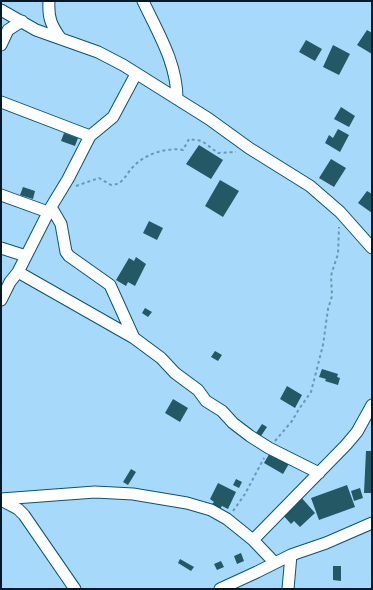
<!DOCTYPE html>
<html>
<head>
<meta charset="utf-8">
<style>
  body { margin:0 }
  #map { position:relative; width:373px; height:590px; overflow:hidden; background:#a7dafa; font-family:Karla,sans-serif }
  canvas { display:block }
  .frame { position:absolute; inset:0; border:2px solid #001827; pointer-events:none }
</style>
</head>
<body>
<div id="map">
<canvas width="373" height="590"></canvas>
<div class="frame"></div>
</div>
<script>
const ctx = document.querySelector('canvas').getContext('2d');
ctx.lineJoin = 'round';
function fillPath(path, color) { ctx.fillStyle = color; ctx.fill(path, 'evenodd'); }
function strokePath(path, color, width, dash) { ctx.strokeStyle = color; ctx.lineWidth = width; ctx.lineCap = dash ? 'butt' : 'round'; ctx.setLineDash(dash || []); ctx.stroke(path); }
const building = new Path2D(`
  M367,30l5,3v21l-15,-9z
  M306,40l16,9 -7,12 -16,-9z
  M333,45l17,9 -11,21 -16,-8z
  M341,107l14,9 -6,11 -15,-8z
  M338,129l11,6 -9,17 -15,-9 4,-8 4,3z
  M64,133l14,5 -3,8 -14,-5z
  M199,145l24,15 -12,19 -25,-15z
  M331,159l15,9 -12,19 -15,-9z
  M220,180l19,11 -16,26 -18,-11z
  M23,187l12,4 -2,8 -13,-4z
  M367,191l5,3v19l-14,-10z
  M149,221l14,7 -6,12 -14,-7z
  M136,257l10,7 -11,22 -7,-4 -2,4 -10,-6 13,-22 5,3z
  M145,308l7,4 -4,5 -6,-4z
  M215,351l7,4 -4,6 -7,-4z
  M322,369l16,5 -1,3 3,1 -2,7 -13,-4 1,-2 -7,-2z
  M287,386l15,9 -7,13 -15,-9z
  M173,399l15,9 -8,14 -15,-9z
  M262,424l5,3 -6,9 -5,-3z
  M271,451l19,11 -7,12 -19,-11z
  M366,451h6l-1,42h-7z
  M131,469l5,3 -8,13 -5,-3z
  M236,479l6,3 -3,6 -6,-3z
  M218,483l18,9 -8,17 -6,-3 -2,3 -8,-5 2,-2 -4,-3z
  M347,485l8,22 -36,13 -8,-22z
  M360,488l3,10 -9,3 -3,-10z
  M300,496l15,17 -15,14 -6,-6 -3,3 -10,-11z
  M241,553l3,8 -7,3 -3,-8z
  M180,559l14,8 -3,4 -13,-8z
  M221,561l3,6 -7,3 -3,-6z
  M333,566h8v15l-8,-1z`);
const path = new Path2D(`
  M76,186l23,-8 12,7c13,0 15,-12 23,-19 11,-12 33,-19 49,-16l6,-11 13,2 16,12 18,-1
  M275,441l17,-20 7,-12 12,-17 12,-47 5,-36 4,-13 -1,-20 2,-7 5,-15 1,-27
  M233,511l12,-17 19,-36`);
const minor = new Path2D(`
  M49,1c-1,17 2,24 12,38
  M143,1c15,32 34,62 34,98
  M1,10l35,20 62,22 25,13 86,54 40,29 61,38 30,26 32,36
  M1,45l7,-15 14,-9
  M1,102l89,34
  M1,195l47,17
  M51,207l10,17 5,28 3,4 41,29 24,53
  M1,248l25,8
  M18,272l116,66 27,20 14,15 23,17 8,11 16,10 11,12 17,13 19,12 50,25
  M1,300l9,-18 8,-10 33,-65 17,-28 22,-43 23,-19 23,-43
  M1,499l94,-7 38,2 54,9 24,7 16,9 26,21 21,22
  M1,500l17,9 6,6 51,74
  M253,540l93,-95 11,-13 15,-27
  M220,589l37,-17 34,-17 35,-12 46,-20
  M288,589l3,-34`);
fillPath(building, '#245864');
strokePath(minor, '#095376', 13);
strokePath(path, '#6d97b1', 2, [3, 3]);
strokePath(minor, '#fff', 11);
</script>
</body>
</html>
